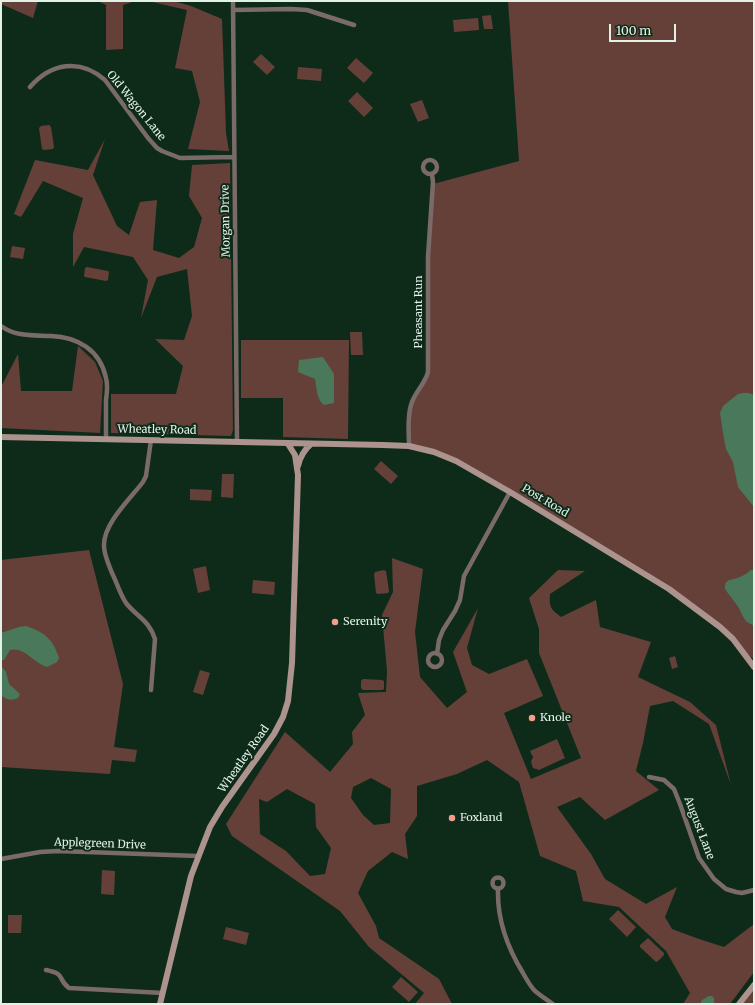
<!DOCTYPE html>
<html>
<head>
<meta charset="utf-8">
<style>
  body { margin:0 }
  #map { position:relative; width:755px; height:1005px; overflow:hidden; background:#0e2b1a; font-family:Merriweather,serif }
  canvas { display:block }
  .frame { position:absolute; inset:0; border:2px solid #e1f1e6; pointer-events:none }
  .scale { position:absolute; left:609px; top:24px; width:67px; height:18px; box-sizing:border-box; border:2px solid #e1f1e6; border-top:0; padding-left:5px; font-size:12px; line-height:14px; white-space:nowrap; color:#e1f1e6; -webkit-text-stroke:3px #0e2b1a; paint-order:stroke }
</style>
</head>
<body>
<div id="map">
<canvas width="755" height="1005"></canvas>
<div class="frame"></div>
<div class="scale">100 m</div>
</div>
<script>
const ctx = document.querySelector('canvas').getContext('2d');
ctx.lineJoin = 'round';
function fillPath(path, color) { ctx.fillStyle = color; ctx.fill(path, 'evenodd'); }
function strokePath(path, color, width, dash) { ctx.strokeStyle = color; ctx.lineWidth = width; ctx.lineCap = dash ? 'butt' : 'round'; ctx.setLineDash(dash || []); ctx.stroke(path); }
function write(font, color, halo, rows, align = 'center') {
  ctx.font = font + ' Merriweather,serif'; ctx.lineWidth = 4; ctx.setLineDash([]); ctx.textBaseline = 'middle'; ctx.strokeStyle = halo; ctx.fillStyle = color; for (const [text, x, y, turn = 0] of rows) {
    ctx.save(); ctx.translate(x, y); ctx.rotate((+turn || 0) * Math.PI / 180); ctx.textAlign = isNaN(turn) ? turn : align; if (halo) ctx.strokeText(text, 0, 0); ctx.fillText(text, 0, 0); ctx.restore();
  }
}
const green = new Path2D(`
  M1,1h37l-5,17 -32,-14z
  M98,1h37l-12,4v44l-17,1v-45z
  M148,1h25l18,5 31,13 4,114 3,18 -41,-2 12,-47 -8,-31 -17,-3 12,-58z
  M508,1h246v658l-9,-6 -12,-14 -64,-50 -213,-128 -47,-15 2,-41 15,-26 2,-122 5,-73 86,-23z
  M491,15l2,14h-9l-2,-13z
  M478,18l1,12 -25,2 -1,-12z
  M261,54l14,13 -8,8 -14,-13z
  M356,58l17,15 -9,10 -17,-15z
  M298,67l24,2 -1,12 -24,-2z
  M357,92l16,16 -9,9 -16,-16z
  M422,100l7,18 -11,4 -8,-18z
  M49,125l2,2 3,20 -1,2 -9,1 -2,-1 -3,-21 2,-2z
  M105,139l-12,36 24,51 12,9 11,-33 17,-2 -4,50 26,8 15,-11 8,-29 -13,-22 3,-31 38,-2 3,267 -2,6 -120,-3v-39h65l7,-28 -28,-27 29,1 8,-24 -5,-47 -30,8 -16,41 7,-38 -15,-23 -49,-10 -11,20v-33l10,-36 -40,-17 -22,36 -7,-3 21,-54 53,10z
  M12,246l13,2 -2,11 -13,-2z
  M87,267l21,4 1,1 -1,8 -2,1 -21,-4 -1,-1 1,-8z
  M350,332h12l1,23h-12z
  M241,340h108l-1,99 -65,-2v-39h-42z
  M78,346l17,16 8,19 -3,52 -99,-5v-41l17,-33 3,37h51z
  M381,461l17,15 -7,8 -17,-15z
  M222,474h12l-1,24 -12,-1z
  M190,489l22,1 -1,11 -21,-1z
  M89,550l34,134 -9,63 23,3 -2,12 -23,-2 -2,14 -109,-7v-207z
  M392,558l31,11 -8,63 5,45 27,31 20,-16 -14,-40 25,-44 -11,40 5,17 17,9 38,-15 16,37 -39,17 27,66 50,-21 -42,-105v-24l-10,-31 29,-28 27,1 -35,23c-1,14 1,15 11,23l35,-17 4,27 51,15 -13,35 52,25 26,23 15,60 -22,-61 -36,-23 -23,5 -7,37 -7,28 23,19 -54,30 -25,-23 -23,10 34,47 14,25 41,25 31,-17 -12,30 7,12 27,10 25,8 30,-23v48l-24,32h-16l1,-1 -32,1 7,-11 -24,-42 -47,-44 -36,-6 -7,-30 -36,-15 -21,-74 -32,-22 -30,14 -40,12v30l-12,18 3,25 -16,-7 -24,19 -10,22 18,33 3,12 60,41 13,25h-37l9,-11 -55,-46 -29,-36 -108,-75 -6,-12 59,-92 45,40 23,-28 -1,-12 13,-17 -7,-22 28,-1 1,-21 -5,-56 11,-23zM371,778l20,11 -1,34 -16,2 -11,-10 -12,-17 2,-11zM287,789l28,15 1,23 15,21 -6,26 -15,2 -24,-25 -26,-17 -1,-35 8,3z
  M206,566l4,24 -12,3 -5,-24z
  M384,570l2,1 3,20 -1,2 -10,1 -2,-1 -2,-19 1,-2z
  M253,580l22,2 -1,13 -22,-2z
  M675,656l3,11 -6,2 -3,-11z
  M200,670l10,3 -7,22 -10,-3z
  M363,679l19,1 2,1v8l-2,1h-19l-2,-2v-7z
  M557,739l8,19 -26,12 -6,-2 -2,-6 2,-5 -3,-6z
  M102,870l13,1 -1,24 -13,-1z
  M618,910l18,17 -9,10 -18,-18z
  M8,915h14l-1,18h-13z
  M226,927l23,6 -3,12 -23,-6z
  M648,938l16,15v2l-6,6 -2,1 -16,-15v-2z
  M401,977l17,15 -9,10 -17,-15z
  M754,989v15h-12z`);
const water = new Path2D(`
  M323,357l11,17v29l-10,2c-8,-6 -7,-17 -9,-26l-17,-7 1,-12z
  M743,393h6l5,2v112l-16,-20 -5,-25 -7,-13 -2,-10 -4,-26 3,-7 15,-12z
  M751,570h3l-1,55c-9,-3 -10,-9 -14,-17 -4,-6 -10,-13 -14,-19 -1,-12 9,-8 17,-13 3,-1 6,-4 9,-6z
  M26,626c18,6 27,13 33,32l-2,4 -10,5c-13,-4 -23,-21 -37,-17l-6,10h-3v-27l18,-6z
  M1,666l5,6 3,12 11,10 -2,4c-7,3 -11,2 -17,-3z
  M709,996h3l2,2v6h-14l2,-4z`);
const street = new Path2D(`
  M233,1l4,440
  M233,10l58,-1 16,1 47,15
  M30,87c21,-24 50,-29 75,-7l43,58 9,10 5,3 18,7 54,-1
  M423 167a7 7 0 1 1 14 0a7 7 0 1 1-14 0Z
  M1,326c15,11 32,9 50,10 27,1 49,14 55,42 2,7 1,15 0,22 0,13 0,26 0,39
  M151,440l-5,36 -3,6c-13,17 -40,42 -39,64 0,9 5,19 8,27 5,10 8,21 14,30 11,14 23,17 29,36l-4,51
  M409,446c0,-13 -2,-28 2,-41 3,-12 14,-21 17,-33v-115l5,-75 -1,-8
  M428 660a7 7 0 1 1 14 0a7 7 0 1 1-14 0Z
  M437,654l2,-14 4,-10 12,-19 5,-11 4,-24 46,-84
  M649,777l15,3 10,9 6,15 19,54 15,21 12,10 10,3 6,1 12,-3
  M1,859l39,-7 18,-1 140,5
  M492.5 883a5.5 5.5 0 1 1 11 0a5.5 5.5 0 1 1-11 0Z
  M498,889c-1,31 9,58 25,84 4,7 7,13 12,18 6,5 12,9 18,13
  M46,970c21,4 10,8 23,18l94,5`);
const secondary = new Path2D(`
  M1,437l382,8 26,1 25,6 22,9 54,31 159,97 51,38 13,12 21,28
  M298,466c2,-9 6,-16 13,-22
  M160,1004l31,-128 19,-49 12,-20 52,-73 9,-17 5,-16 4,-38 6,-188 -3,-20 -7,-11
  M739,1004l15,-19`);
const markers = [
  [335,622,4,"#f49d8d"],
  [532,718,4,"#f49d8d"],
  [452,818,4,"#f49d8d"]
];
const streetNames = [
  ["Old Wagon Lane",136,106,51],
  ["Morgan Drive",226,221,-91],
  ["Pheasant Run",419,312,-90],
  ["Wheatley Road",157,430,1],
  ["Post Road",545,501,31],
  ["Wheatley Road",244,759,-55],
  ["August Lane",699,828,69],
  ["Applegreen Drive",100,844,2]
];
const poiNames = [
  ["Serenity",343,622],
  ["Knole",540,718],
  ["Foxland",460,818]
];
fillPath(green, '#654039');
fillPath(water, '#49795a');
strokePath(street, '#7b6b68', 4.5);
strokePath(secondary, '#ad938e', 6);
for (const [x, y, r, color] of markers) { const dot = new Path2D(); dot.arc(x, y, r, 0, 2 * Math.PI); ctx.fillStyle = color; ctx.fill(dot); strokePath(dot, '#0e2b1a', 1.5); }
write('11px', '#e1f1e6', '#0e2b1a', streetNames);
write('11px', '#e1f1e6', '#0e2b1a', poiNames, 'left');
</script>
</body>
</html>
